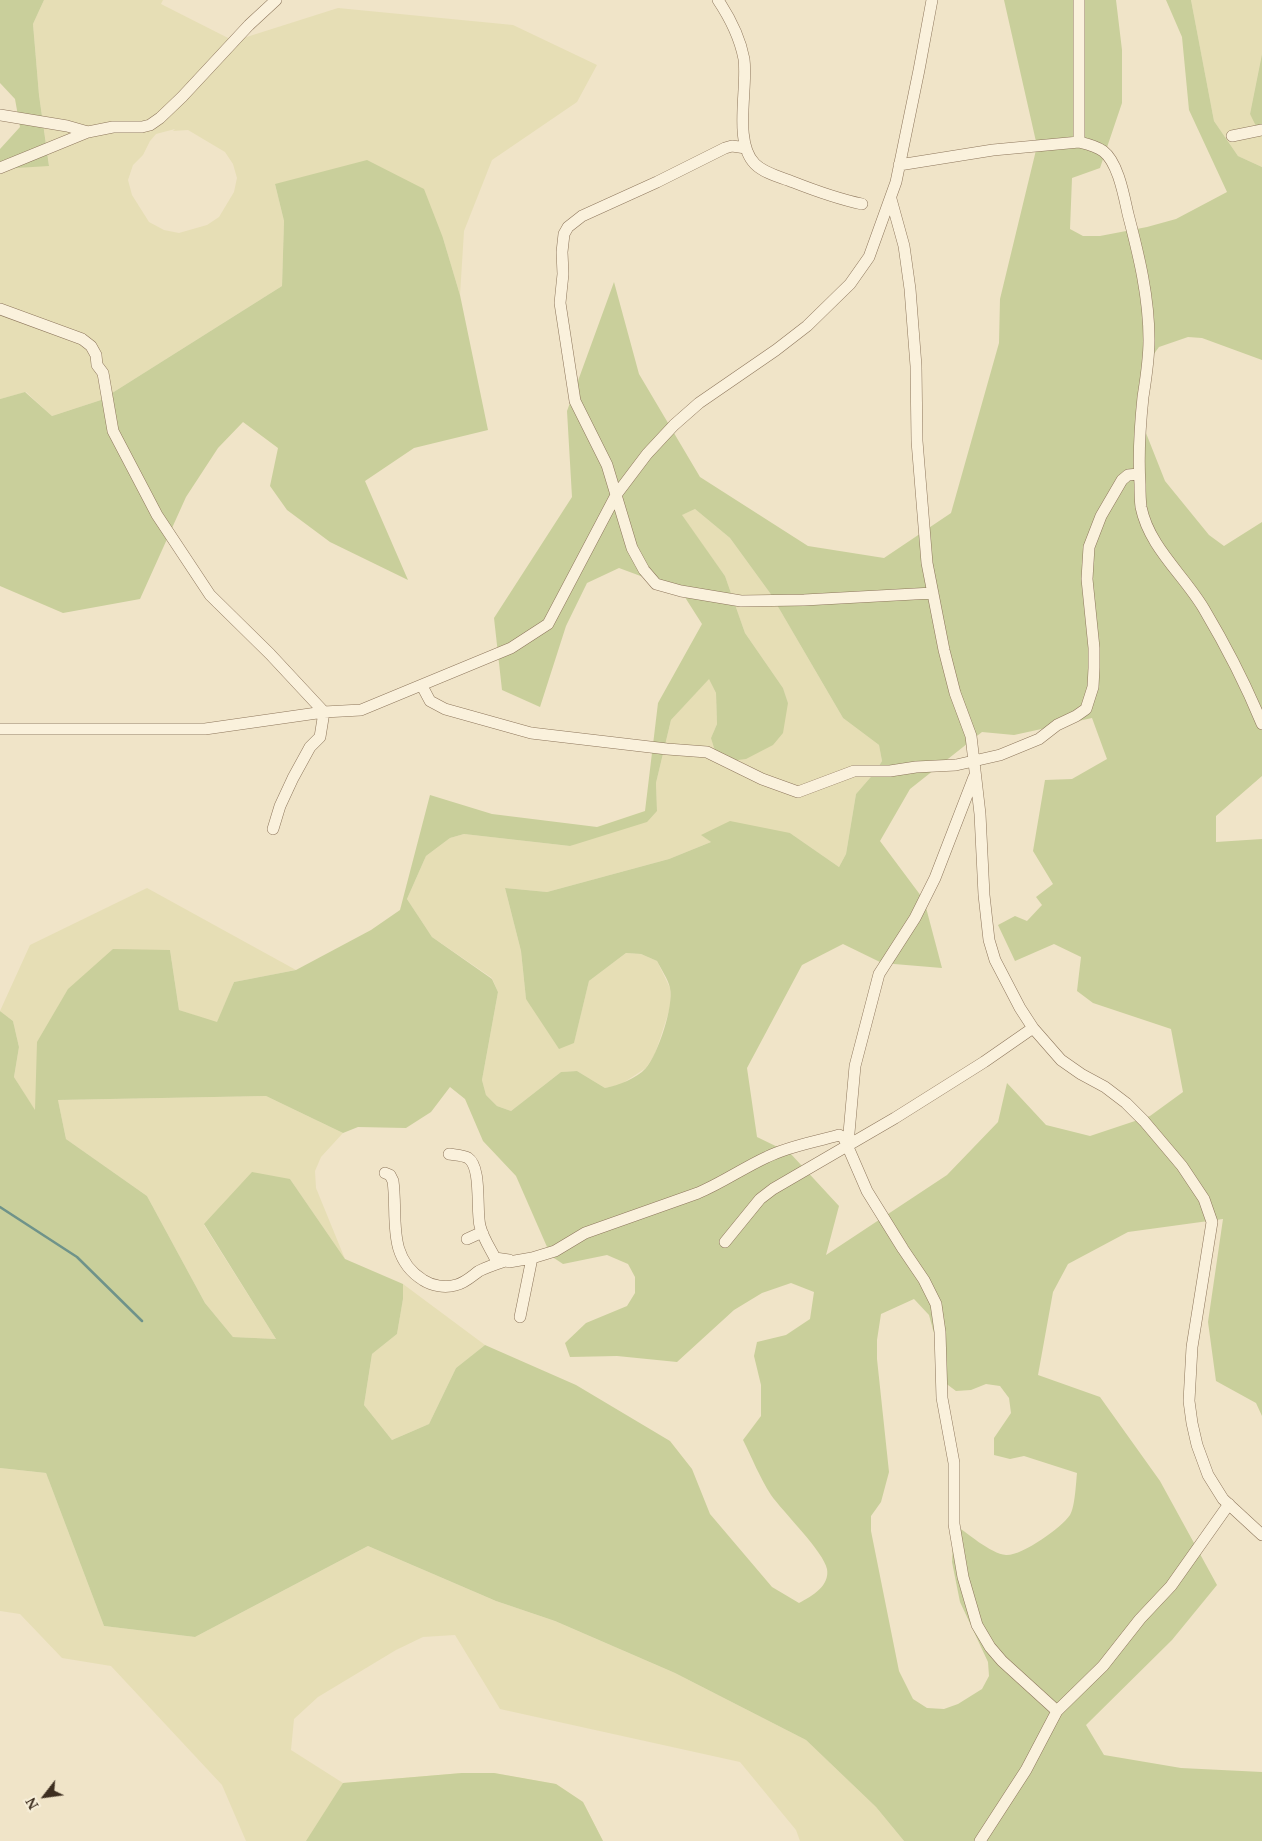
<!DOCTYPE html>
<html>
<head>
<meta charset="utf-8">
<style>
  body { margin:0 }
  #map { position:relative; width:1262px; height:1841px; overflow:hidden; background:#f0e4c8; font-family:"Noto Serif",serif }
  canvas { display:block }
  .north { position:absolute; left:20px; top:1771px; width:50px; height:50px; -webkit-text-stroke:4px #f7eed8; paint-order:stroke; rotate:240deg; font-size:14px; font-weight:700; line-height:20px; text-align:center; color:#3d2e20 }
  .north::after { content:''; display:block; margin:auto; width:18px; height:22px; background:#3d2e20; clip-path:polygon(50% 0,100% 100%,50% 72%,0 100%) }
</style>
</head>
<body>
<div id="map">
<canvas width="1262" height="1841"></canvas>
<div class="north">N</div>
</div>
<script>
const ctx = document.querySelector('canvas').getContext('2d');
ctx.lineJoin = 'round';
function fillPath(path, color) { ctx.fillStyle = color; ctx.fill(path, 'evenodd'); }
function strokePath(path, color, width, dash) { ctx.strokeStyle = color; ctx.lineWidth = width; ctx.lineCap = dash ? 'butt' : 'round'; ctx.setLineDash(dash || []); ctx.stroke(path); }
const farmland = new Path2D(`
  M44,0h119l-2,4 73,37 104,-33 175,17 84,40 -20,37 -85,58 -28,71 -4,64 -17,-57 -168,-54 9,37 -2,65 -181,114 -49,16 -26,-24 -26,7v-230l49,-4 -10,-70 -6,-71zM175,129l-2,2 15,-1 37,22 8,12 4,14 -3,14 -15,25 -12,8 -28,8 -15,-3 -15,-8 -17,-27 -4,-15 5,-15 10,-10 7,-14 6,-7z
  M1191,0h71v54l-12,60 12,15v38l-24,-11 -24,-35z
  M695,509l35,29 40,55 73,125 36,27 3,16 -6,10 -20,23 -10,60 -7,13 -49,-34 -88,2 9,7 -42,17 -122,33 -42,-4 16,63 5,48 48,43 15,-61 37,-28 15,1 16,7 13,27 1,17 -16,49 -9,14 -26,17 -15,3 -28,-17 -16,1 -50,39 -14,-5 -11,-11 -4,-15 16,-88 -6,-14 -60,-41 -25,-38 19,-43 24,-18 14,-4 106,12 87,-35 -1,-28 15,-63 38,-42 7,15 1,31 -6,14 77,-35 -5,-15 -38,-55 -20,-57 -44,-61z
  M147,888l149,82 -62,12 -17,41 -38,-13 -9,-60 -135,161 -21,-34 5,-30 -6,-26 -13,-10 30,-66z
  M266,1096l77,37 -22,24 -6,14 1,17 29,71 -55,-80 -86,46 72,114 -43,-2 -28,-34 -58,-107 -81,-57 -8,-39z
  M403,1284l82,61 -29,23 -27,56 -37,16 -28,-35 8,-51 25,-20 6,-35z
  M0,1468l46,5 58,153 91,11 173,-91 128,55 59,20 120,52 131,67 70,67 28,34h-104l-4,-11 -56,-68 -240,-53 -45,-74 -32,2 -27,13 -78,47 -24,22 -3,31 52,33 119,-10h32l62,11 27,18 20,39h-357l-24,-56 -111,-119 -49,-8 -42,-44 -20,-3z`);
const green = new Path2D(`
  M0,0h44l-11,24 6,71 10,71 -49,3v-20l20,-22 -5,-28 -15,-16z
  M1004,0h112l6,50v53l-22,65 -28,10 -2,51 13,7h17l47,-9 29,-8 51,-27 -38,-82 -7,-73 -16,-37h25l23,121 24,35 24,11v193l-60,-22 -14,-1 -29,10 -9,12 -8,64 23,58 44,54 15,11 38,-24v254l-46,40v26l46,-3v577l-6,-13 -40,-22 -8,-59 15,-103 -95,13 -60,32 -15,28 -15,83 62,22 60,84 57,104 -45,55 -86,85 18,30 77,13 81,4v69h-358l-28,-34 -70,-67 -131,-67 -120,-52 -59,-20 -128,-55 -173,91 -91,-11 -58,-153 -46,-5v-457l13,10 6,26 -5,30 21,33 2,-68 31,-53 45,-40 57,1 9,60 38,12 17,-40 62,-12 75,-40 29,-20 30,-115 62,19 105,13 48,-16 13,-108 44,-79 -21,-33 -62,-23 -32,15 -21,43 -26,81 -38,-17 -8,-72 78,-121 -5,-86 47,-129 25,92 61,103 108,69 76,12 67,-45 48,-170 1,-44 37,-153zM695,509l35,29 40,55 73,125 36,27 3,16 -6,10 -20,23 -10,60 -7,13 -49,-34 -60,-12 -29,14 10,7 -42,17 -122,33 -42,-4 16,63 5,48 33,50 15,-6 15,-62 37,-28 15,1 16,7c4,8 11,18 13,27 4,18 -12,66 -24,80 -10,11 -27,17 -41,20l-28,-17 -16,1 -50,39 -14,-5 -11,-11 -4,-15 16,-88 -6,-13 -60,-42 -25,-38 19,-43 24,-18 14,-4 106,12 77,-24 10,-11 -1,-28 15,-63 38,-41 7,14 1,31 -6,14 5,16 14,7 16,-2 27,-14 10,-12 5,-30 -5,-15 -38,-55 -20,-57 -43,-61zM1092,718l15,41 -35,20 -27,1 -12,71 20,33 -17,13 6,8 -15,16 -12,-5 -17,9 17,36 39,-17 27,13 -4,34 16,12 78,26 12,63 -33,24 -60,20 -44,-11 -39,-42 -9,39 -51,53 -121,80 13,-49 -49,-53 -33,-16 -10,-69 55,-103 41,-21 39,19 60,5 -18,-68 -44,-59 30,-52 72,-57 32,3zM450,1087l15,12 18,42 33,35 35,80 12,8 44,-9 21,9 7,13v16l-8,13 -41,17 -21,20 5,14 47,-1 60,6 57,-52 28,-17 29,-10 23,9 -4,27 -24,16 -29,7 -3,14 7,29v31l-18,24c9,18 17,38 28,55 12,17 53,57 56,74 3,17 -15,27 -28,34l-27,-16 -62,-73 -18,-45 -22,-28 -94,-56 -91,-40 -29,23 -27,56 -37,16 -28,-35 8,-51 25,-20 6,-35v-15l-58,-25 -55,-80 -38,-7 -48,52 72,115 -43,-2 -28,-34 -58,-107 -81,-57 -8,-39 208,-4 77,37 15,-6 48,1 25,-16zM914,1299l15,16 11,40 4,27 12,9 15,-1 15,-6 14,2 9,12 2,15 -17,25v17l16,4 14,-3 53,17c-1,10 -2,34 -7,42 -9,13 -48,41 -64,40 -15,-1 -40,-23 -52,-31l-2,38 8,40 28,60 1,14 -7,13 -24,15 -14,5 -17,-1 -14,-9 -14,-28 -28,-140v-15l10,-14 8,-30 -12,-113v-19l4,-26z
  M1262,54v75l-5,-1 -7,-14z
  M367,160l57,29 19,49 17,57 28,135 -74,18 -49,33 43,99 -78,-38 -43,-32 -17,-24 8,-38 -35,-26 -25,26 -32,49 -46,102 -77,14 -63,-27v-187l25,-7 27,24 49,-16 181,-114 2,-65 -9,-37z
  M462,1773h32l62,11 27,18 20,39h-297l37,-58z`);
const stream = new Path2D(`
  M0,1207l77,50 65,64`);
const minor = new Path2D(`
  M718,0c12,18 22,38 26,59 4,30 -11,83 11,105 10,10 26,13 38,18 23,9 45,17 69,22
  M0,115l67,11 21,6
  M1232,136l30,-6
  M1079,142v-142
  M746,148l-14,-2 -7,2 -68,34 -75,34 -14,11 -4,7 -2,18 1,22 -3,29 15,98 32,64 25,83 12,22 12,14 25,7 60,10 63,-1 129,-7
  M899,165l94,-15 86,-8c8,2 17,4 24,9 15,11 21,45 25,63 11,42 21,83 21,126 0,20 -3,38 -6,57 -3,29 -5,58 -3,87 0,7 0,15 1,23 8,40 43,68 63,102 22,37 42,76 58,115
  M0,168l88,-36 25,-5h29l8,-2 10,-7 22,-21 67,-72 27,-25
  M891,199l13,47 6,43 6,77 1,75 10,122 17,87 11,43 16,43 9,78 4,81 5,45 6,20 25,48 13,20 28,32 20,14 24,13 21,16 18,18 38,45 22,33 8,23 -20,125 -3,54 3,22 5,22 11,30 15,24 39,36
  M0,309l82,30 9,7 5,9 1,10 6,8 10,58 44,84 53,80 60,59 54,58 -4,25 -10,10 -17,31 -13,28 -7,23
  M422,686l8,15 15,8 86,24 136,16 40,3 55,27 36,13 56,-21h36l26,-4 40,-2 44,-10 39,-16 18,-14 19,-9 10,-7 7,-22 1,-19v-20l-7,-69 2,-32 12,-31 21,-36 6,-5 11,-1
  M0,729h205l119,-17 37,-2 150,-62 37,-24 68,-129 31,-41 27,-29 25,-22 77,-53 31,-24 43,-42 19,-27 27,-75 23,-112 13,-70
  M848,1144l7,-78 24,-92 36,-56 20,-40 39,-101
  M449,1154c5,1 14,1 19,4 14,9 8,52 12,68 3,12 10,22 15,32l14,2v2l23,-4 23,-7 30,-18 113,-40c24,-10 45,-25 69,-36 22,-11 48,-15 72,-22l5,3 23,53 36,58 21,31 12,24 4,28 2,66 12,65v61l9,53 14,48 13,22 12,14 55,50
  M385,1173l5,2 3,6c5,36 -7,76 30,99 9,6 22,8 33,5 9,-2 16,-9 23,-14 8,-4 17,-7 26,-10
  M467,1239l11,-5h5
  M725,1242l35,-43 13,-10 122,-71 89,-56 49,-34
  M520,1317l12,-59
  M980,1841l46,-71 31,-59 46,-45 37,-47 31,-33 58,-82`);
fillPath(farmland, '#e6deb5');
fillPath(green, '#c9cf9b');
strokePath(stream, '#6f938a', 2.5);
strokePath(minor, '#8d765c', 12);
strokePath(minor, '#faf1dc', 11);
</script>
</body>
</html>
